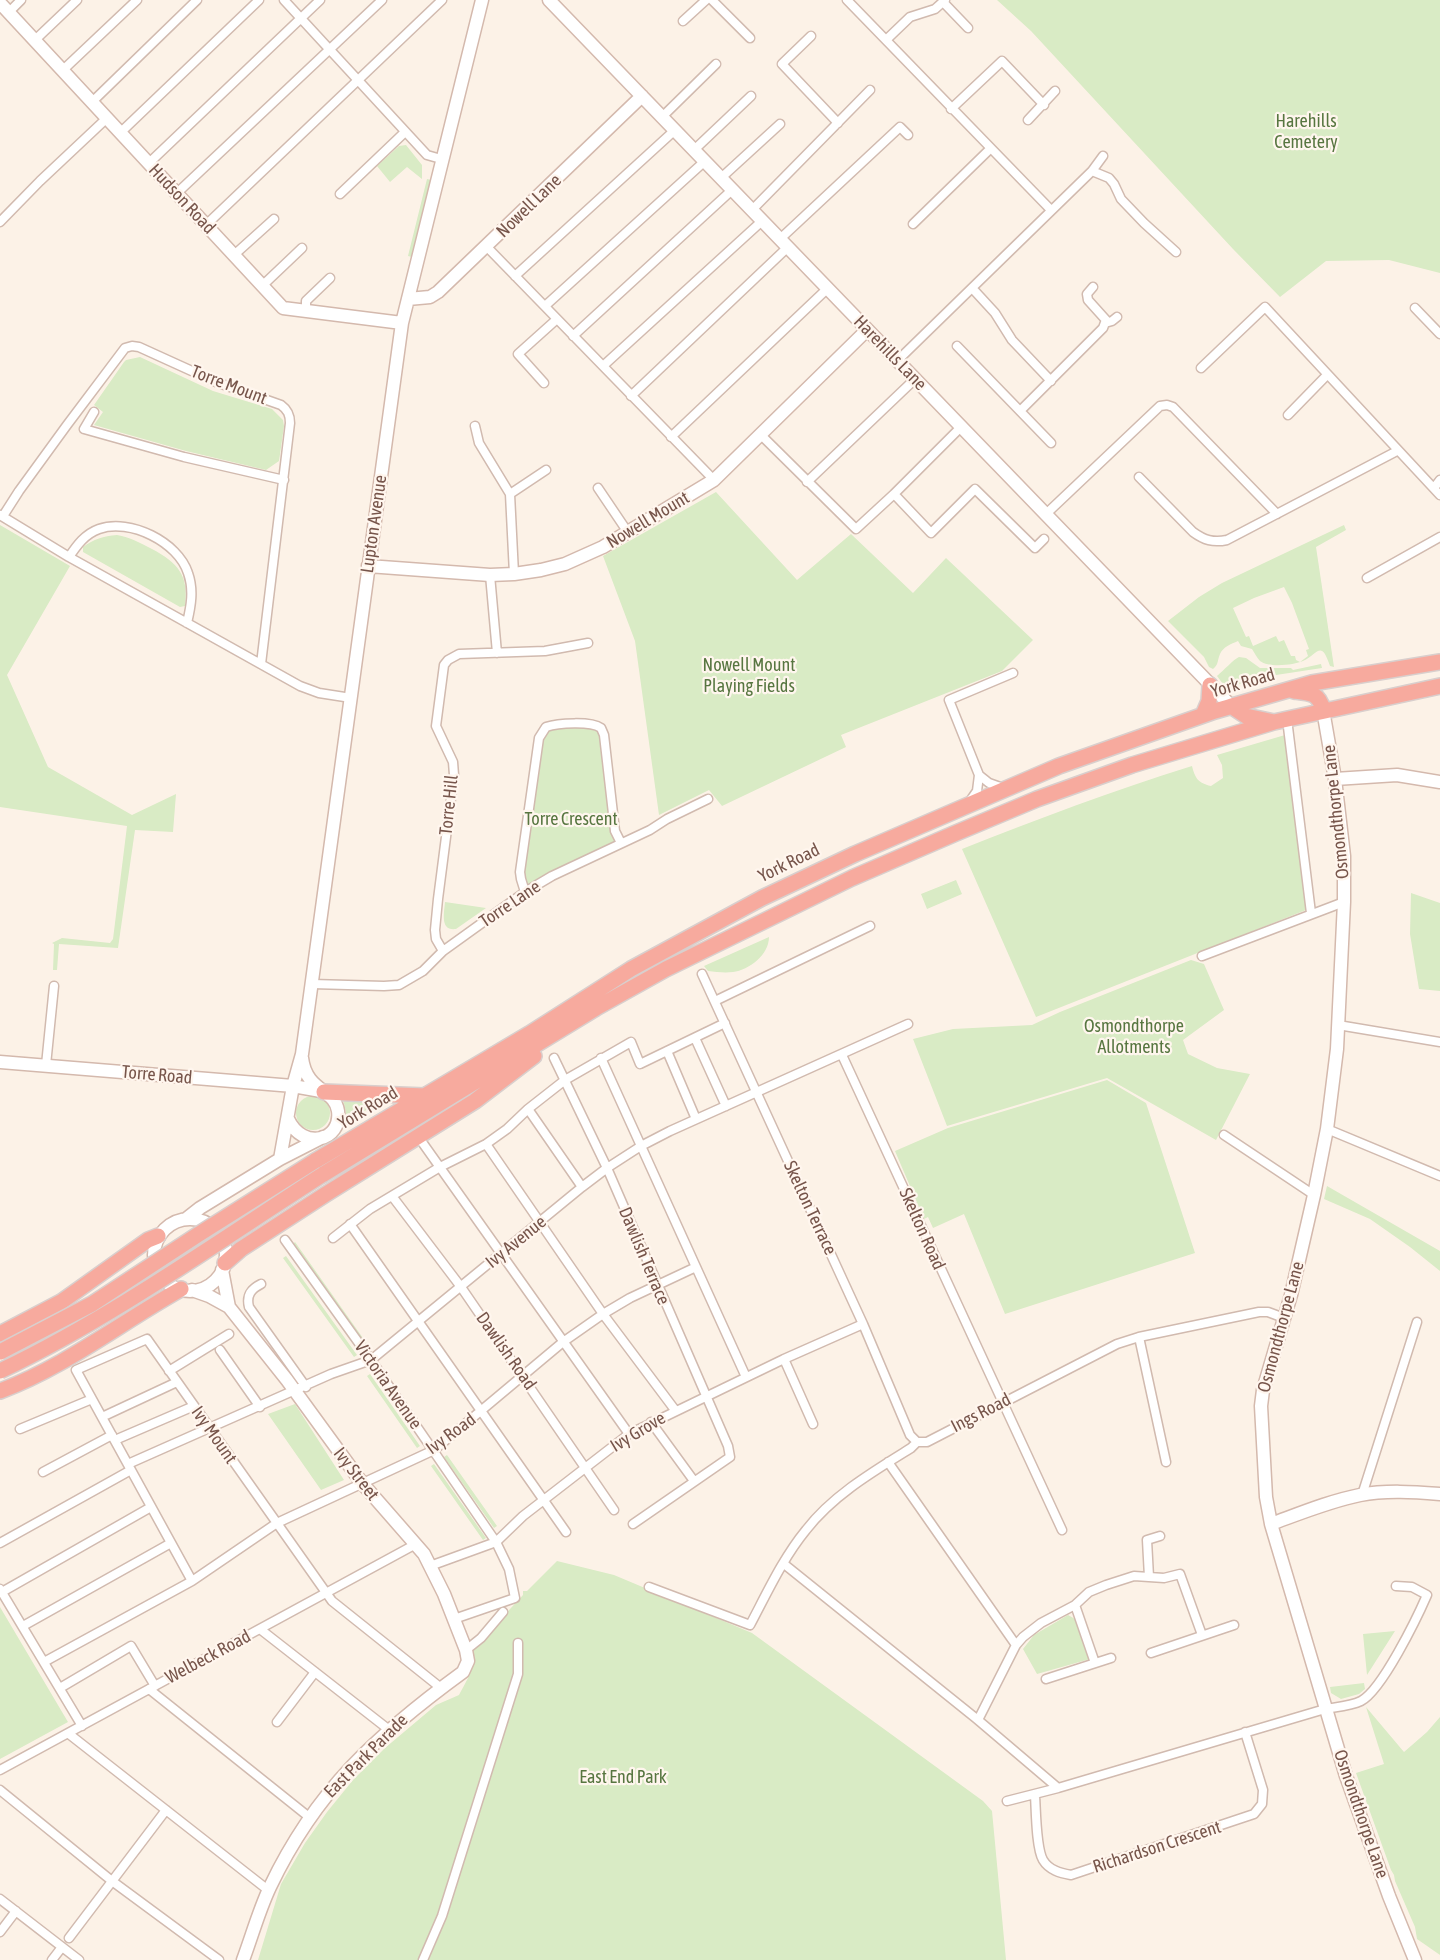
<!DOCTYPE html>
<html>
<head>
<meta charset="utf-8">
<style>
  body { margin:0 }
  canvas { display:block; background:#fcf2e7 }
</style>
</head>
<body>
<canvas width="1440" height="1960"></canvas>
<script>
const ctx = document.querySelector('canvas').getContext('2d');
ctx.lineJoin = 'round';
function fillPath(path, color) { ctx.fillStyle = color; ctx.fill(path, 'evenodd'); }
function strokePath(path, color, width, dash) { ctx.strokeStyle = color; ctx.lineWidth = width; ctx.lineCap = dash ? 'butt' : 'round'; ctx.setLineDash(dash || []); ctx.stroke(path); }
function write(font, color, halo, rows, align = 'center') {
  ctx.font = font + ' "Asap Condensed",sans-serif'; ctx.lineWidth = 4.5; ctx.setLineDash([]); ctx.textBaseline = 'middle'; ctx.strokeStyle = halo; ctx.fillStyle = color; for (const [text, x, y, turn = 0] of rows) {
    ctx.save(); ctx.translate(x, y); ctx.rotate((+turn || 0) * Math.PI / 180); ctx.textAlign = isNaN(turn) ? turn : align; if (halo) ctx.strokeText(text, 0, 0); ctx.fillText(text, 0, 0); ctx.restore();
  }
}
const green = new Path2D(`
  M997,0h443v273l-51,-13 -63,1 -46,36 -47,-48 -202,-218z
  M406,145l16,20v14l-15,-12 -17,15 -13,-16 22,-20z
  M427,179l4,1 -19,77 -4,-1z
  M140,357l73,34 59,18 11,11 1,6 -5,35 -13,9 -80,-19 -92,-26 9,-13 -9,-7 30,-43 2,-2z
  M716,492l81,88 54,-46 62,59 33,-35 87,82 -31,31 -161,64 5,12 -124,59 -13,-16 -50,25 -24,-174 -32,-85z
  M0,525l70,41 -63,109 41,92 84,48 44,-21 -3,38 -38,-2 -17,118 -59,-4 -2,26h-4l1,-26 -2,-1 10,-5 48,5 3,-4 14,-113 -127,-19z
  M1344,525l2,5 -30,17 18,120 -4,-1c-9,-27 -12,-12 -27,-5 -9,4 -34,7 -43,0 -3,-3 -6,-9 -8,-12l-11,-3 -3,-5c-7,3 -15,6 -18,13 -3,7 -1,10 -7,15l-4,-2 -5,-10 -36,-36 31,-24 23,-14zM1284,587l8,16 17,46 -3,1 2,6 -8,6 -4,-2 -1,-4h-4l-7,-16 -5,2 -3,-6 -23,10 -4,-10 -3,1 -13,-29 21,-10z
  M117,535c13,2 23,8 35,14 26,14 37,26 33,57l-5,1 -97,-55v-5c11,-8 20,-11 34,-12z
  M1239,657l7,1 14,10h31l2,2 28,-6 1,4 -46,7 -14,6h-13l-6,3h-20l-6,-8c6,-5 17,-17 22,-19z
  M598,725l23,118 -96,49 -3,-7 17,-147 7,-11z
  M1285,735l21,175 -270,107 -74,-168c76,-30 152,-59 230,-83 3,12 6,17 19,20l12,-8 -1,-13 -5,-10z
  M956,880l6,14 -35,15 -6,-15z
  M1411,893l29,10v88l-21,-2 -9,-55z
  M445,902l41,6 -30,21c-16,2 -12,-15 -11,-27z
  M769,937c0,18 -20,33 -36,35 -8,1 -17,0 -25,-1l-4,-5z
  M1191,960l13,4 20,46 -41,30 5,14 29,14 33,6 -34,66 -109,-62 -160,48 -34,-87 40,-10 79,-4 28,-13z
  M1107,1080l39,23 49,150 -190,61 -41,-100 -31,14 -5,-11 -4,2 -29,-68 53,-23z
  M296 1113a17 17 0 1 1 34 0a17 17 0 1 1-34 0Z
  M369,1097v5l2,3 6,-3 -1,-5 12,1 -45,25 3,-11 -3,-13z
  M1327,1186l113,65v20l-30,-24 -40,-28 -46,-20z
  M295,1242l75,106 -3,2 -74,-106z
  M286,1256l71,99 -3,2 -71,-99z
  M370,1374l50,72 -3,2 -50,-72z
  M295,1404l49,76 -23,10 -53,-76z
  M447,1455l50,71 -3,2 -50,-71z
  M434,1464l52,74 -3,2 -52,-74z
  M557,1561l57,14 138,58 231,168 9,10 14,149h-748l23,-76 24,-41 22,-31 26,-32 32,-32 51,-43 23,-10c8,-15 17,-28 13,-45l51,-55v-4h4z
  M0,1607l68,115 -68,37z
  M1068,1615l7,4 15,40 -53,15 -14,-25 11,-14z
  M1395,1631l-28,44 -4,-41z
  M1364,1683l1,6 -6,5 -18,5 -10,-6 -1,-6z
  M1366,1707l38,45 23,-20 13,-15v238l-23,-16 -2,-12 -20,-46 -1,-6 -3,-5 -35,-97 28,-9z`);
const street = new Path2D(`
  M284,0l143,155 14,4
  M712,0l38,38
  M847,0l204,210
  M943,2l25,26
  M9,12l12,-12
  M683,21l23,-21
  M811,36l-29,28 56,59
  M35,40l42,-40
  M886,40l24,-23 25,-8 10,-9
  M63,70l74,-70
  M92,102l105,-102
  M951,109l51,-48 42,44
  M662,117l54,-53
  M1028,120l27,-29
  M120,133l139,-133
  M694,150l57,-54
  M149,163l171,-163
  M1092,171l17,7 5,6 7,15 23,24 32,29
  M721,178l59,-54
  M177,193l205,-193
  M340,194l65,-62
  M752,210l118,-120
  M0,222l40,-41 67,-63
  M913,224l77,-75
  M206,225l236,-225
  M780,239l120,-112 8,8
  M487,247l227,233
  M234,255l40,-36
  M515,276l160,-146
  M262,286l40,-38
  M972,288l23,25 17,27 39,41
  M545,306l160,-145
  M1415,308l25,26
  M306,310v-9l24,-23
  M1105,323l7,-2 5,-4
  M573,336l159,-146
  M957,346l94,97
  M897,361l195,-190 11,-15
  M603,366l159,-145
  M1201,368l64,-61 175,188
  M544,383l-26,-29 39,-35
  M631,396l157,-149
  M1020,411l83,-83 3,-8 -18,-20 -1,-6 6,-7
  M94,412l-10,17 100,28 100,23
  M1288,415l39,-40
  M475,426l4,17 31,51 4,80
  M760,434l96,95 38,-35 67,-67
  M671,437l157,-149
  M1139,477l54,55c11,8 20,11 34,8l170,-89
  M807,482l108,-103
  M598,488l29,43
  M1434,488l6,-8
  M510,494l36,-24
  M894,494l37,39 44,-44 60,59 9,-9
  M1046,514l114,-108 7,-1 6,2 104,107
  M0,515l69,42 231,129 19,7 32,5
  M3,516l16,-25 48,-66 58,-77 7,-2 7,1 77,35 65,23c7,5 9,10 9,18l-29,241
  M69,557c8,-12 16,-23 30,-28 31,-11 79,13 89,44 6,17 3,33 -1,50
  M490,575l7,78
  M1367,578l73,-41
  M1287,719l24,194
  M979,775l-30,-75 64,-27
  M970,801l7,-10 2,-16 10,8 14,5
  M525,892l-4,-13 -1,-7 19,-134 7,-11c12,-4 45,-6 55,1l3,7 11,96 6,12
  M443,951l-7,-12 -1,-9 3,-31 16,-124 -1,-13 -17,-36 8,-61 4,-5 11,-6 86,-3 43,-8
  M1202,956l142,-54
  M702,974l161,350 47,111 7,7
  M312,984l72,2 15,-1 24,-14 20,-20 82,-59 27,-16 98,-46 17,-11 41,-20
  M715,1001l155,-75
  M1338,1025l102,17
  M695,1038l31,68
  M667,1051l29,68
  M842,1055l220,475
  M554,1058l53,110 121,278 2,11 -97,67
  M601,1058l145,319
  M46,1065l8,-79
  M528,1109l54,78
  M1327,1129l113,47
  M1224,1135l90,60
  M415,1138l7,4 207,292
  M486,1144l117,170 72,96
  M392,1196l69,91 153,223
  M350,1224l216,308
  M333,1238l37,-29 70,-42 46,-23 21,-15 21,-20 37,-29 66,-38 9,22 85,-41
  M285,1240l86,120 125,182 13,27 6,29 -61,21
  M261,1284c-10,5 -15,11 -12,23l57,80
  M1139,1337l27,125
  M220,1350l40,57
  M784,1359l29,65
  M169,1371l60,-37
  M102,1417l75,-35
  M651,1422l43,59
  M20,1429l72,-30
  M115,1440l79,-34
  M888,1462l128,183 -38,75
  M128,1464l203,-90 40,-14 211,-173 25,-19 34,-22 29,-15 238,-107
  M43,1472l69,-37
  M1362,1495l55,-173
  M0,1543l131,-73
  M784,1564l194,156 80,68
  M430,1566l66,-24 27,-26 106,-82 155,-75 79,-35
  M1149,1577l-2,-37 13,-4
  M192,1581l-116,-211 71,-31 185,262 109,87
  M649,1587l101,38c17,-32 33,-67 56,-95 27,-35 68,-59 105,-82l6,-6h10l190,-98 22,-7 120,-25h9l16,6
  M0,1589l82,137
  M2,1592l149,-85
  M1075,1605l20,58
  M23,1626l148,-83
  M260,1629l128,100
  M1016,1645l7,-8 18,-14 34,-18 14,-13 17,-7 28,-9 30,2 16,-4 22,61
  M466,1650l15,-12 22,-26
  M1151,1653l83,-28
  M44,1662l148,-81 85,-58 157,-73 129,-108 40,-28 27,-16 66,-31
  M1046,1679l65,-21
  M60,1688l71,-42 24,40
  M149,1689l160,128
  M277,1722l38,-50
  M69,1734l199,156
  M0,1770l416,-226
  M0,1790l112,91 107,79
  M1035,1795c1,15 1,53 8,65 6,10 17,13 28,15l183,-61 8,-10 1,-14 -18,-58
  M1007,1801l51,-13 267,-79c11,-2 26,-3 36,-8 21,-11 56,-83 66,-106l-15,-8 -16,-1
  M0,1899l79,61
  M0,1932l16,-21
  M69,1938l97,-128
  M52,1960l10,-13
  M423,1960l19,-44 76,-242v-31`);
const secondary = new Path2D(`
  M549,0l682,706
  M0,3l283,305 119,15
  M408,299l22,-2 8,-5 204,-196
  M368,566l122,9 24,-1 27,-4 24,-6 38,-17 111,-67 153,-150
  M1323,710l12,69 9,77v46l-7,147 -10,80 -13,66 -23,100 -28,95 -2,16 5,91 5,27 75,252 43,120 26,64
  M1335,779l62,-4 43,7
  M0,1062l293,24 28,5
  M288,1119c15,32 54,22 50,-8 -3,-22 -32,-19 -36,-53
  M280,1159l13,-73 9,-32 100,-731 80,-323
  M186,1219l14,-11 80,-49 43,-22
  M154 1255a36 36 0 1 1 72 0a36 36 0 1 1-72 0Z
  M222,1270l7,37
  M192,1290l17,6 20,11 58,73 75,103 62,71 20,40 22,56 2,11 -5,11c-85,62 -147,118 -193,215 -11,23 -18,49 -27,73
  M1271,1524c30,-11 59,-23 89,-29 26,-5 54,-3 80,-1`);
const highway = new Path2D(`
  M1294,691c17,2 25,2 29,19
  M1231,706l15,10 28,6
  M1203,715l6,-14 1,-16
  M324,1092l101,4
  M315,1161l214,-127 102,-65 131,-71 93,-44 204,-88 156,-55 97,-28 128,-21
  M322,1175l274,-167 70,-39 186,-91 104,-45 81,-34 95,-34 142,-43 166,-36
  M225,1263l16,-14 85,-55 149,-93 59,-45
  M0,1334l61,-32 87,-62 10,-4
  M0,1391c65,-24 120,-68 181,-102`);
const highwayBridge = new Path2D(`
  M0,1352l92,-48 107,-70 116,-73
  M0,1371c113,-54 216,-128 322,-196`);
const parkNames = [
  ["Harehills",1306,121],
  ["Cemetery",1306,142],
  ["Nowell Mount",749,665],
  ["Playing Fields",749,686],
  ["Torre Crescent",571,819],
  ["Osmondthorpe",1134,1026],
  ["Allotments",1134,1047],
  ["East End Park",623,1777]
];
const streetNames = [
  ["Hudson Road",182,199,47],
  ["Nowell Lane",529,206,-44],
  ["Harehills Lane",890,353,46],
  ["Torre Mount",229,385,21],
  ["Nowell Mount",648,520,-31],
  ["Lupton Avenue",374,524,-82],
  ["York Road",1243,683,-16],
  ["Torre Hill",449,805,-84],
  ["Osmondthorpe Lane",1336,812,-96],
  ["York Road",789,863,-26],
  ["Torre Lane",510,904,-34],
  ["Torre Road",157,1075,5],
  ["York Road",368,1108,-31],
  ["Skelton Terrace",810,1208,65],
  ["Skelton Road",922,1229,66],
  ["Ivy Avenue",516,1242,-39],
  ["Dawlish Terrace",644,1256,67],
  ["Osmondthorpe Lane",1281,1327,-75],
  ["Dawlish Road",506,1351,55],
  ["Victoria Avenue",388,1385,55],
  ["Ings Road",981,1413,-27],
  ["Ivy Grove",638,1432,-31],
  ["Ivy Road",451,1434,-36],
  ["Ivy Mount",214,1435,55],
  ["Ivy Street",356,1474,52],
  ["Welbeck Road",208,1657,-28],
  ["East Park Parade",366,1756,-45],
  ["Osmondthorpe Lane",1361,1814,71],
  ["Richardson Crescent",1157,1847,-18]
];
fillPath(green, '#d9ebc5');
strokePath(street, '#d1baaf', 11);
strokePath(secondary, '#d4b9ad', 15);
strokePath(highway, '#d9cfcd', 18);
strokePath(street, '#fff', 8);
strokePath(secondary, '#fff', 12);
strokePath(highway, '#f7aa9e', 15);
strokePath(highwayBridge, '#d9cfcd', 18, []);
strokePath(highwayBridge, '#f7aa9e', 15);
write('18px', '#577640', '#fff6ee', parkNames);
write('18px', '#77554b', '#fff6ee', streetNames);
</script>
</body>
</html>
